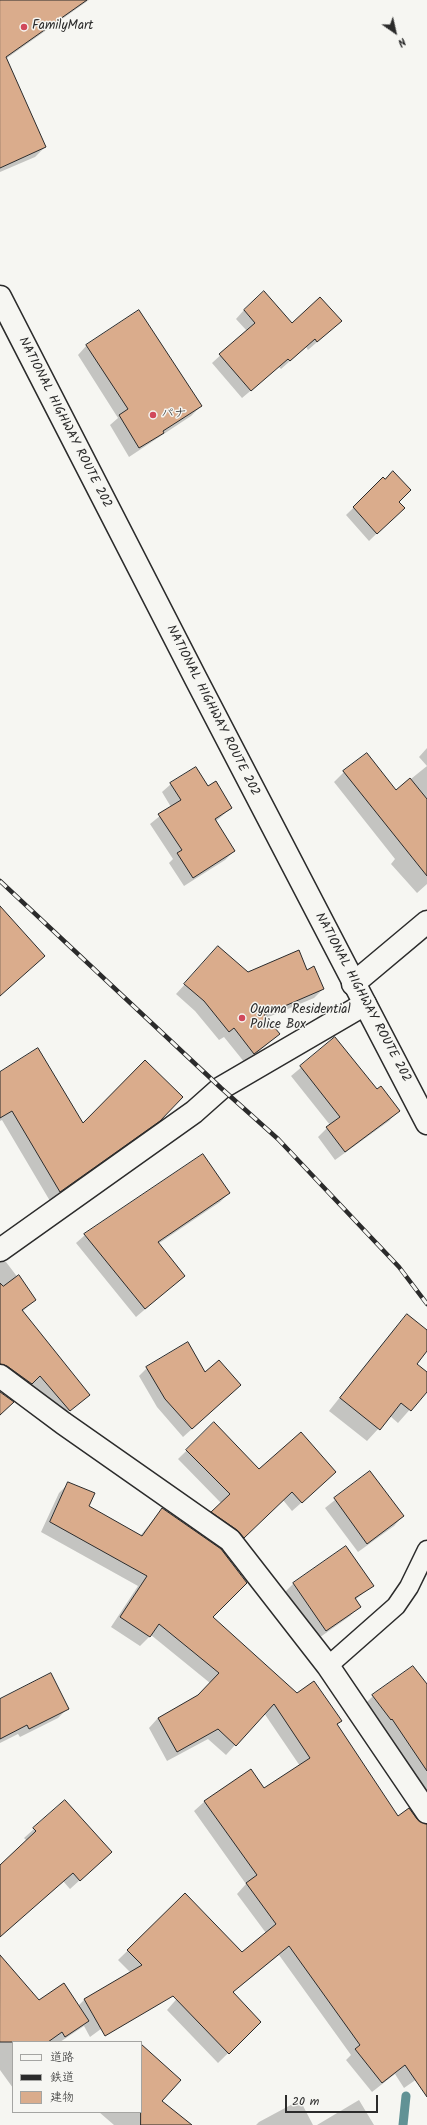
<!DOCTYPE html>
<html>
<head>
<meta charset="utf-8">
<style>
  body { margin:0 }
  #map { position:relative; width:427px; height:2125px; overflow:hidden; background:#f6f6f2; font-family:Kalam,"Klee One",sans-serif }
  canvas { display:block }
  .legend { position:absolute; left:12px; top:2041px; width:130px; height:72px; box-sizing:border-box; background:#f6f6f2; border:1px solid #a5a5a2; margin:0; padding:5px 7px; list-style:none; font-size:12px; color:#2b2b2b }
  .legend li { display:flex; align-items:center; gap:8px; height:20px }
  .legend b { width:20px; border:1px solid #a5a5a2 }
  .north { position:absolute; left:375px; top:12px; width:40px; height:40px; -webkit-text-stroke:3px #f6f6f2; paint-order:stroke; rotate:146deg; font-size:11px; font-weight:700; line-height:16px; text-align:center; color:#2b2b2b }
  .north::after { content:''; display:block; margin:auto; width:14px; height:18px; background:#2b2b2b; clip-path:polygon(50% 0,100% 100%,50% 72%,0 100%) }
  .scale { position:absolute; left:285px; top:2095px; width:93px; height:18px; box-sizing:border-box; border:2px solid #2b2b2b; border-top:0; padding-left:5px; font-size:12px; line-height:14px; white-space:nowrap; color:#2b2b2b; -webkit-text-stroke:3px #f6f6f2; paint-order:stroke }
</style>
</head>
<body>
<div id="map">
<canvas width="427" height="2125"></canvas>
<ul class="legend">
<li><b style="height:5px;background:#f6f6f2"></b>道路</li>
<li><b style="height:5px;background:#2b2b2b"></b>鉄道</li>
<li><b style="height:11px;background:#daac8c"></b>建物</li>
</ul>
<div class="north">N</div>
<div class="scale">20 m</div>
</div>
<script>
const ctx = document.querySelector('canvas').getContext('2d');
ctx.lineJoin = 'round';
function fillPath(path, color) { ctx.fillStyle = color; ctx.fill(path, 'evenodd'); }
function strokePath(path, color, width, dash) { ctx.strokeStyle = color; ctx.lineWidth = width; ctx.lineCap = dash ? 'butt' : 'round'; ctx.setLineDash(dash || []); ctx.stroke(path); }
function write(font, color, halo, rows, align = 'center') {
  ctx.font = font + ' Kalam,"Klee One",sans-serif'; ctx.lineWidth = 3; ctx.setLineDash([]); ctx.textBaseline = 'middle'; ctx.strokeStyle = halo; ctx.fillStyle = color; for (const [text, x, y, turn = 0] of rows) {
    ctx.save(); ctx.translate(x, y); ctx.rotate((+turn || 0) * Math.PI / 180); ctx.textAlign = isNaN(turn) ? turn : align; if (halo) ctx.strokeText(text, 0, 0); ctx.fillText(text, 0, 0); ctx.restore();
  }
}
const shadow = new Path2D(`
  M7,0h82l-89,63v-58z
  M0,91l45,56 -10,10 -35,15z
  M244,310l48,14 40,5 -24,21 -2,-3 -25,22 -2,-2 -37,31 -30,-35 35,-32 -11,-12z
  M87,345l114,61 -10,10 -62,41 -19,-32 8,-7 -40,-63z
  M383,479l20,29 -34,33 -23,-26z
  M427,748v136l-10,9 -26,-29 4,-5 -61,-77 10,-10 52,19 31,-25 -8,-9z
  M171,784l37,3 23,21 -16,14 19,29 -9,9 -41,26 -15,-23 4,-4 -23,-35 21,-17 -9,-15z
  M218,948l30,25 58,-2 17,18 -9,9 -48,20 13,16 -34,29 -21,-26 -5,3 -24,-29 -19,-17z
  M334,1040l43,50 21,21 -9,10 -54,39 -17,-23 12,-12 -39,-49z
  M0,1073l83,52 99,-28 -33,33 -99,71 -48,-81 -2,1z
  M229,1193l-9,9 -62,42 26,32 -48,41 -60,-74 9,-8z
  M0,1262h6l29,38 -13,12 66,83 -28,24 -30,-35 -8,8 -22,-16z
  M408,1315l19,16v18l-12,15 12,9v17l-29,33 -8,-7 -23,25 -38,-30 66,-83z
  M147,1368l58,6 27,19 -49,44 -26,-30 -18,-31z
  M214,1424l45,46 67,11 -34,30 -9,-11 -48,46 -32,-25 18,-18 -43,-44z
  M370,1472l33,44 -9,10 -36,26 -33,-44z
  M69,1483l18,24 53,29 22,-27 50,108 85,77 43,27 -4,4 62,92 29,8v247l-23,16 -9,-14 -23,18 -26,-32 5,-5 -72,-100 -47,38 28,29 -42,41 -51,-53 28,-32 -10,-11 -95,70 -6,-11 -24,16h-47v46l-13,-18v-114l39,45 39,5 6,-6 47,-27 -13,-13 67,-65 57,58 24,-20 -29,-39 9,-10 -52,-73 10,-9 46,-32 14,19 36,-23 -36,-53 -38,42 -18,-16 -41,22 -18,-33 9,-10 39,-21 13,-14 -59,-48 -11,11 -29,-19 27,-41 -97,-54 18,-39z
  M346,1547l26,39 -17,14 4,7 -9,9 -34,24 -32,-47 9,-9z
  M427,1686v110l-64,-90 10,-10z
  M0,1700l67,9 -9,9 -38,19 -2,-3 -18,9z
  M34,1829l67,32 -31,28 -7,-8 -58,51 -5,-6v-60l27,-25 -3,-3z
  M141,2045l20,56 30,24h-77l-15,-13h42z
  M300,2100l13,25h-57l3,-3z
  M359,2100l15,25h-57z`);
const stream = new Path2D(`
  M403,2125l3,-29`);
const building = new Path2D(`
  M0,0h87l-81,57 40,90 -46,21z
  M264,291l28,32 28,-26 22,24 -25,21 -2,-3 -25,22 -2,-2 -37,32 -32,-37 36,-31 -11,-13z
  M139,310l63,96 -39,25 1,2 -25,15 -20,-33 9,-6 -42,-64z
  M393,471l18,19 -12,12 6,6 -28,26 -24,-27 30,-30 2,2z
  M367,753l29,37 14,-12 17,21v77l-84,-105z
  M196,767l12,19 8,-5 16,27 -17,11 20,32 -42,27 -16,-25 5,-3 -24,-36 23,-14 -11,-17z
  M0,906l45,50 -45,40z
  M218,946l30,26 51,-22 8,20 7,-4 10,23 -60,26 16,19 -26,20 -20,-26 -5,4 -25,-31 -20,-17z
  M335,1037l42,52 4,-3 19,25 -55,41 -19,-25 14,-10 -40,-51z
  M38,1048l45,75 62,-63 38,37 -23,24 -100,71 -48,-81 -12,7v-46z
  M203,1154l27,39 -72,49 27,34 -40,33 -61,-75z
  M19,1275l17,25 -14,10 68,85 -20,16 -30,-35 -8,8 -25,-18 -7,-2v-81l3,3z
  M407,1314l20,16v21l-10,13 10,8v20l-16,19 -10,-8 -21,27 -40,-32z
  M188,1342l17,30 14,-12 22,25 -49,44 -27,-30 -19,-32z
  M0,1392l14,10 -14,13z
  M214,1422l45,47 42,-37 35,40 -34,31 -10,-11 -48,46 -7,-8 -26,-18 19,-18 -44,-44z
  M370,1471l34,45 -37,28 -33,-46z
  M68,1482l27,11 -6,13 53,30 20,-28 59,41 26,34 -34,34 84,76 17,-12 28,40 -5,3 61,92 11,-8 8,11 10,5v273l-22,-32 -23,18 -27,-34 5,-4 -71,-99 -56,46 28,30 -32,32 -56,-58 -68,40 -21,-37 58,-34 -15,-15 58,-57 57,59 34,-28 -30,-41 11,-8 -53,-74 47,-32 13,19 46,-30 -36,-54 -38,42 -18,-17 -41,23 -19,-34 40,-23 21,-22 -60,-49 -9,13 -30,-20 27,-41 -97,-54z
  M346,1546l28,40 -19,12 6,9 -35,24 -33,-48z
  M413,1666l14,18v87l-35,-52 -1,1 -19,-25z
  M51,1673l18,36 -40,20 -2,-4 -27,14v-40z
  M65,1800l47,52 -32,29 -7,-8 -73,64v-72l36,-34 -3,-3z
  M0,1955l39,45 25,-17 25,38 -24,16 -3,-5 -14,10h-48z
  M141,2044l40,36 -19,21 30,24h-51z`);
const lane = new Path2D(`
  M328,1666l68,-60 13,-19 18,-37`);
const street = new Path2D(`
  M353,984l74,-62
  M0,1250l194,-138 27,-24 144,-84
  M0,1376l63,47 167,117 98,126 99,146`);
const highway = new Path2D(`
  M0,297l196,382 231,444`);
const rail = new Path2D(`
  M0,881l221,207 57,51 121,128 28,37`);
const markers = [
  [24,27,4,"#d1495b"],
  [153,415,4,"#d1495b"],
  [242,1018,4,"#d1495b"]
];
const poiNames = [
  ["FamilyMart",32,27],
  ["パナ",161,415],
  ["Oyama Residential",250,1011],
  ["Police Box",250,1026]
];
const streetNames = [
  ["NATIONAL HIGHWAY ROUTE 202",64,423,63],
  ["NATIONAL HIGHWAY ROUTE 202",212,711,63],
  ["NATIONAL HIGHWAY ROUTE 202",362,998,62]
];
fillPath(shadow, '#0003');
strokePath(stream, '#619295', 9);
fillPath(building, '#daac8c');
strokePath(building, '#2b2b2b', 1);
strokePath(lane, '#2b2b2b', 21);
strokePath(street, '#2b2b2b', 25);
strokePath(highway, '#2b2b2b', 25);
strokePath(lane, '#f6f6f2', 18);
strokePath(street, '#f6f6f2', 22);
strokePath(highway, '#f6f6f2', 22);
strokePath(rail, '#2b2b2b', 4.5);
strokePath(rail, '#f6f6f2', 3, [9]);
for (const [x, y, r, color] of markers) { const dot = new Path2D(); dot.arc(x, y, r, 0, 2 * Math.PI); ctx.fillStyle = color; ctx.fill(dot); strokePath(dot, '#f6f6f2', 1.5); }
write('13px', '#2b2b2b', '#f6f6f2', poiNames, 'left');
write('13px', '#2b2b2b', '#f6f6f2', streetNames);
</script>
</body>
</html>
